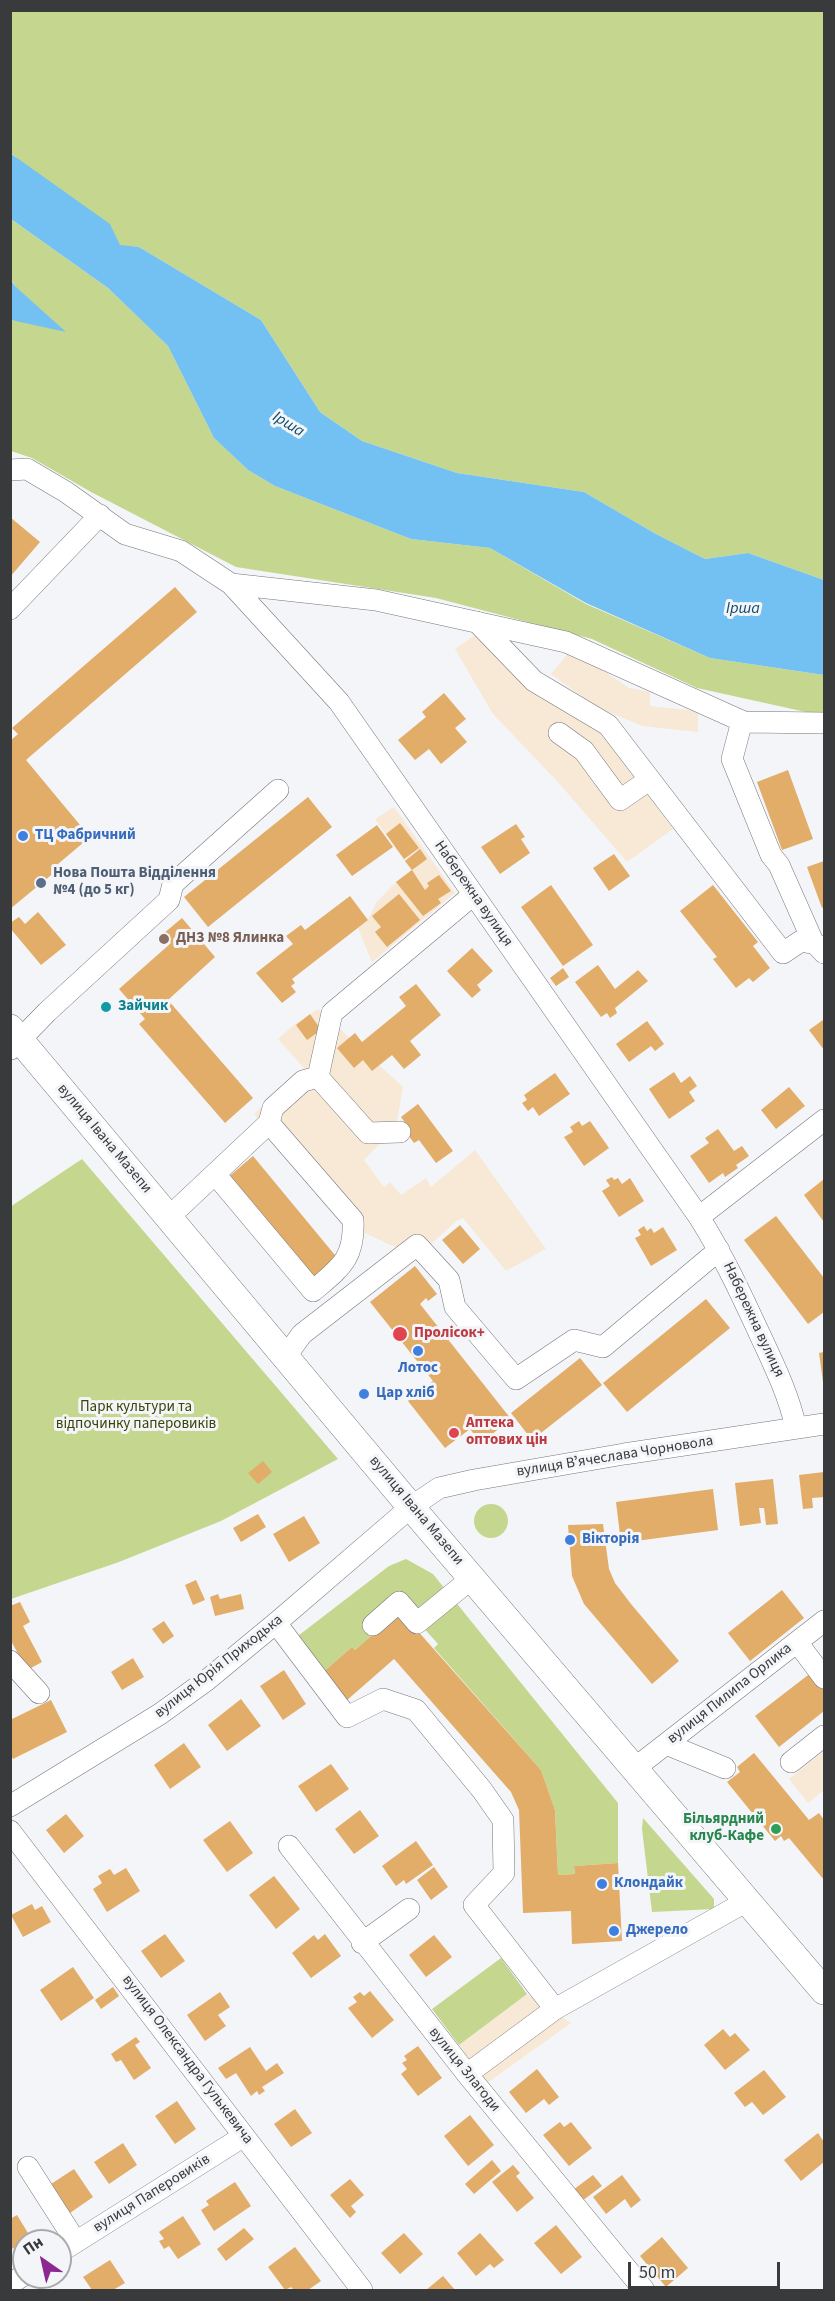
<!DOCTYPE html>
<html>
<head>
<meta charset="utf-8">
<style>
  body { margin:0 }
  #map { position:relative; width:835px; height:2301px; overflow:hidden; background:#f3f5f8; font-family:"Source Sans 3",sans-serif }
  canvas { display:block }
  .frame { position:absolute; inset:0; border:12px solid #393a3b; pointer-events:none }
  .north { position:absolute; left:12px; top:2229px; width:60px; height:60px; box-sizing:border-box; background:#f3f5f8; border:2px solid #a9aaac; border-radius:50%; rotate:326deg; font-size:16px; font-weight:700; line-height:24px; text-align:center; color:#393a3b }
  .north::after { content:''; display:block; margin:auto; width:21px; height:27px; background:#8c2890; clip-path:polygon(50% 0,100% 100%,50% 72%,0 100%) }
  .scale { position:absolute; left:628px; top:2262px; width:152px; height:27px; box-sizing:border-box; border:3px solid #393a3b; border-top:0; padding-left:8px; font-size:18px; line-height:21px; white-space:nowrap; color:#393a3b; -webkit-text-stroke:4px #f3f5f8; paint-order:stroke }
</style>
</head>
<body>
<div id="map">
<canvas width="835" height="2301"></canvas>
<div class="frame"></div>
<div class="north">Пн</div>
<div class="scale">50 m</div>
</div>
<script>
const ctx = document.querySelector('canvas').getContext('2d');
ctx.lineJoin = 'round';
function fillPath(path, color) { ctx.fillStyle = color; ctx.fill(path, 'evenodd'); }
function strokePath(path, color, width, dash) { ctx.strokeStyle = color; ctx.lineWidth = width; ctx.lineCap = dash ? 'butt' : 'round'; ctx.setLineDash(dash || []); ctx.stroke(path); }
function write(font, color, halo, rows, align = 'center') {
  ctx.font = font + ' "Source Sans 3",sans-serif'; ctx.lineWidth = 6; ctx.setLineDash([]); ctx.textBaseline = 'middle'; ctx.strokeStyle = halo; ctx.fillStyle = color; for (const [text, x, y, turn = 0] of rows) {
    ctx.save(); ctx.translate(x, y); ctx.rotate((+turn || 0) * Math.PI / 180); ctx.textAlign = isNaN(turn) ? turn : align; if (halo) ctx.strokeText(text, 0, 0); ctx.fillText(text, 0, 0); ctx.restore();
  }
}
const industrial = new Path2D(`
  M478,633l34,41 88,57 73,98 -46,33 -70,-81 -64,-67 -38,-65z
  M569,652l23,11 37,25 21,4v14l48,5v21l-56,-6 -47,-20 -44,-32z
  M394,807l61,86 -83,69 -14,-34 10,-8 8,-17 20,-21 15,-12 -36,-51z
  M318,1009l85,78 -7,40 -32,33 20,27 6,-5 11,13 25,-17 5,9 44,-37 71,99 -40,22 -43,-53 -8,4 -38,35 -63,-29 -100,-114 50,-46 -26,-29 16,-14z
  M824,1751v39l-16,13 -19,-24z
  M527,1994l44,29 -84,60 -28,-38z`);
const green = new Path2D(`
  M11,11h813v569l-76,-27 -43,6 -49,-25 -72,-42 -127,-19 -95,-32 -42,-29 -59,-92 -122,-73 -20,-1 -108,-93z
  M11,219l97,69 60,58 46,92 34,32 27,16 136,53 79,9 96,56 124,54 114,17v41l-127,-28 -105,-49 -156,-41 -200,-31 -145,-75 -59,-34 -21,-7v-131l5,1v-34l-5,-8z
  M82,1159l256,300 -117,62 -102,41 -108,37 -1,-392z
  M474 1521a17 17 0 1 1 34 0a17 17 0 1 1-34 0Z
  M406,1559l27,15 185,229v60l-44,3 1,8 -17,1 -3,-65 -14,-40 -107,-122 4,-4 -42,-47 4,14 -45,39 -3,-3 -31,27 -27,-35 95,-73z
  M643,1818l71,81v10l-62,3 -10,-83z
  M501,1958l26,36 -68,51 -27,-36z`);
const water = new Path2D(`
  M10,153l100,71 10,21 19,2 122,73 59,92 42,29 95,32 127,19 72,42 49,25 43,-6 76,27v95l-114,-17 -124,-55 -96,-55 -79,-9 -136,-53 -27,-16 -34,-32 -46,-92 -60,-58 -97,-69z
  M10,279l6,8 50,45 -55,-12z`);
const building = new Path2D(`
  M10,517l30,25 -30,35z
  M175,587l22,25 -171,148 64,77 -32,27 3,3 -51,42v-168l8,-7 -6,-6z
  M444,693l22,26 -11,9 12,14 -26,22 -12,-15 -14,11 -17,-20 28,-23 -4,-5z
  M788,770l25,69 -31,11 -25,-68z
  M308,797l24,30 -124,100 -24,-30z
  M400,823l19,25 -15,11 -18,-25z
  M516,824l9,13 -4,2 9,14 -30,21 -19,-27z
  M377,825l16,22 -41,29 -16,-21z
  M420,849l7,10 -15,11 -7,-9z
  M614,854l16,22 -21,15 -16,-23z
  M824,861v46l-2,1 -15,-41z
  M412,870l13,20 4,-4 -2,-3 12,-8 12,16 -13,8 3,4 -18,13 -27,-34z
  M551,885l42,60 -30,21 -42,-59z
  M713,885l45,57 -5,4 17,22 -17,14 -4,-4 -13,10 -23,-29 4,-2 -37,-46z
  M399,894l21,26 -33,27 -12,-15 6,-5 -9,-11z
  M350,896l18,24 -76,59 3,4 -4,3 5,6 -14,11 -26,-30 37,-29 -7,-8 15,-11 4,5z
  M38,912l28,33 -25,20 -31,-37v-5l9,-6 6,7z
  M182,918l33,39 -47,43 85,98 -28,25 -86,-99 6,-5 -26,-30 52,-46 -8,-9z
  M472,948l21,23 -16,14 4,5 -9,8 -25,-27z
  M598,965l17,24 23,-19 10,11 -33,27 2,5 -7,5 -3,-5 -6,4 -26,-35z
  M563,968l6,9 -13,9 -6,-8z
  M416,984l25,31 -31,26 11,14 -17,14 -12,-14 -20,16 -9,-11 -9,8 -17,-20 18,-15 7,9 44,-36 -7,-9z
  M310,1014l11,16 -14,10 -11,-15z
  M823,1020l1,3v27l-15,-20z
  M647,1021l17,23 -9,7 -4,-5 -22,16 -13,-18z
  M674,1072l7,11 9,-7 7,10 -8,6 6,9 -26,18 -20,-30z
  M555,1073l15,21 -31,22 -6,-9 -5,4 -6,-8 5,-3 -3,-5z
  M789,1087l16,19 -29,23 -15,-19z
  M418,1104l35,47 -17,12 -17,-23 -5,3 -9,-12 4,-3 -8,-11z
  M579,1121l3,5 8,-5 19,27 -25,18 -20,-29 9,-5 -3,-5z
  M718,1129l16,22 8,-5 7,10 -13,9 2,3 -13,9 -2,-4 -14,10 -19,-27 19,-13 -4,-5z
  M253,1156l86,104 -26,22 -87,-103z
  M612,1177l2,3 4,-2 4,6 8,-6 14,23 -25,16 -17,-26 8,-5 -4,-6z
  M824,1179v43l-20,-27z
  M776,1216l48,62v34l-16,12 -64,-84z
  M460,1225l20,24 -17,15 -21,-24z
  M644,1226l3,5 4,-3 3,5 9,-6 14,23 -26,16 -16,-28 6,-3 -3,-5z
  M415,1266l22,28 -9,7 -2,-3 -6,6 91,115 -30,24 -11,-14 -25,19 -37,-47 25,-20 -63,-79z
  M706,1299l24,29 -103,84 -24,-29z
  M824,1352v30h-1l-4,-29z
  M580,1358l22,27 -70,55 -21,-27z
  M364,1388l6,7 -5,5 -6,-7z
  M263,1461l9,11 -14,12 -10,-11z
  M824,1472v25l-12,1 1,10 -10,1 -4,-34z
  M773,1479l5,45 -12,1 -2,-17h-5l2,15 -21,3 -5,-43z
  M713,1489l5,41 -97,13 -5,-41z
  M258,1514l8,13 -25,15 -8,-14z
  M304,1516l16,27 -31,19 -16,-28z
  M603,1524l6,45 6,14 16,21 48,57 -27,23 -68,-80 -12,-28 -4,-51z
  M196,1580l9,20 -12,5 -8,-20z
  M782,1590l22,28 -54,43 -22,-28z
  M218,1594l2,5 21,-5 3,15 -29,7 -5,-19z
  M20,1602l10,20 -7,4 19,36 -15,8 -17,-31v-33z
  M400,1611l141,159 14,40 3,65 17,-1 -1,-8 44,-3 4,78 -50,3 -1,-33 -48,2 -4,-103 -8,-18 -117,-133 -48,42 -25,-27 31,-27 3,3z
  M164,1621l10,15 -11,8 -11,-15z
  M133,1658l11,19 -22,13 -11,-18z
  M284,1670l22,34 -23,16 -23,-34z
  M812,1672l12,16v23l-45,36 -24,-31z
  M241,1699l20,27 -34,25 -19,-26z
  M51,1700l16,32 -54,27 -3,-5v-34z
  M184,1743l17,24 -31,22 -16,-24z
  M754,1753l55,67 10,-7 5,7v60l-35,-42 -5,3 -3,-5 -6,5 -48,-59 13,-10 -3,-5z
  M331,1764l18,25 -33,23 -18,-26z
  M360,1810l19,26 -25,18 -19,-25z
  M66,1814l18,22 -20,17 -18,-23z
  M230,1821l23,32 -26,19 -24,-32z
  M416,1841l17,24 -27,19 -2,-4 -8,6 -14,-20z
  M434,1867l14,20 -17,13 -14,-20z
  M126,1868l14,23 -33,21 -14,-23 9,-6 -4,-7 12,-7 4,6z
  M274,1876l26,33 -24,20 -27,-34z
  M32,1904l3,6 7,-4 9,16 -28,15 -12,-22z
  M165,1934l20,27 -24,17 -20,-27z
  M325,1934l16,22 -30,22 -19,-25 22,-18 4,5z
  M434,1935l18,22 -26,20 -17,-22z
  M73,1967l21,31 -33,23 -21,-31z
  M113,1987l6,9 -18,13 -6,-9z
  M370,1991l24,29 -22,18 -24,-30 9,-6 -4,-5 7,-5 4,4z
  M220,1992l10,15 -12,8 8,11 -21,15 -18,-26z
  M723,2029l7,8 5,-4 15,17 -25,20 -21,-25z
  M136,2037l4,5 -5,3 16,23 -17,12 -13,-20 -5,2 -5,-8z
  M418,2046l24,32 -24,18 -17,-22 6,-5 -5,-6 5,-3 -3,-4z
  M250,2047l16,24 11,-8 7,10 -22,14 3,4 -6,4 -2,-4 -6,5 -15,-23 -10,6 -8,-11z
  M537,2069l22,28 -10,8 -5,-6 -18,14 -17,-21z
  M764,2070l22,27 -23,18 -11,-13 -7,5 -11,-14z
  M177,2101l19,28 -21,15 -20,-28z
  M295,2109l17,24 -21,14 -17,-23z
  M470,2115l24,30 -26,21 -24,-30z
  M560,2122l4,5 7,-5 21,26 -23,18 -26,-31z
  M818,2133l6,9v20l-23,19 -17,-21z
  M123,2143l14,22 -28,19 -15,-22z
  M492,2160l9,11 -27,23 -9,-10z
  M513,2165l7,8 -4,3 18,22 -17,14 -25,-30z
  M74,2169l19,28 -23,16 -19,-29z
  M593,2175l9,11 -20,15 -9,-11z
  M622,2175l19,25 -10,8 -6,-9 -19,15 -13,-17z
  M350,2179l14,16 -13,11 5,6 -6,6 -20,-23z
  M235,2182l16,24 -37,25 -13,-21 8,-5 -3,-4z
  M17,2215l14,23 -21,12v-31z
  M183,2216l18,28 -23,15 -9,-13 -5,3 -5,-8 5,-2 -5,-7z
  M556,2225l26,32 -21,17 -27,-31z
  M244,2228l10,11 -28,22 -9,-12z
  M404,2233l19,21 -23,20 -19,-21z
  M480,2233l24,27 -10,8 -4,-4 -14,12 -19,-23z
  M662,2237l26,31 -22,19 -26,-31z
  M295,2247l26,34 -13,9h-14l-3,-3 -6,3 -17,-23z
  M110,2260l15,23 -12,7h-21l-9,-13z
  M443,2276l12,14h-29z`);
const minor = new Path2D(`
  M10,470l17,-1 39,23 59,42 56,17 50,33 108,118 360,515c24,38 43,79 62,120 14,30 28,59 35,91
  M231,584l145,16 190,42 178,80 80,1
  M10,609l90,-94
  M477,622l57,59 74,44 175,228 18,-12 15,3 8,9
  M742,721l-10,38 39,96 8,10 35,79
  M559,733l25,18 36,49 29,-20
  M11,1049l36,-37 122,-112 4,-16 105,-94
  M318,1077l50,56 32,-1
  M215,1174l98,117c27,-23 42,-32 40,-71l-84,-97
  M169,1217l100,-94 4,-15 30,-27 15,-4 14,-64 141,-118
  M699,1217l125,-97
  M286,1356l16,-22 115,-89 32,35 6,27 61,72 58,-39 29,7 116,-97
  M276,1623l71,94 36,-18 33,11 66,80 21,30 1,53 -30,32 81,104
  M373,1625l26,-23 18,21 55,-45
  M797,1642l27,36
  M10,1661l29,32
  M666,1744l59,24
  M791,1762l33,-26
  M635,1768l189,-147
  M10,1806l150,-92 47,-34 69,-57 135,-116 28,-19 35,-8 150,-26 200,-30
  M10,1831l352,459
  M289,1846l178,228 177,216
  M362,1943l47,-34
  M467,2074l88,-65 192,-108
  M28,2167l48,75
  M60,2252l184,-116
  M10,2284l14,-9`);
const major = new Path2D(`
  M10,1028l401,479 413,484`);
const markers = [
  [23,836,6,"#3f7fe0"],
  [41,883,6,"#5c6f8a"],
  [164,939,6,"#8d6e63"],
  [106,1007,6,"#0f9aa8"],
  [400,1334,8,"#e0444e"],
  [418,1351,6,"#3f7fe0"],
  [364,1394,6,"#3f7fe0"],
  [454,1433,6,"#e0444e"],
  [570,1540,6,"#3f7fe0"],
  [776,1829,6,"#2e9e5b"],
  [602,1884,6,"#3f7fe0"],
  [614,1931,6,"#3f7fe0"]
];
const shopNames = [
  ["ТЦ Фабричний",35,836],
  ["Лотос",418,1369,"center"],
  ["Цар хліб",376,1394],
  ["Вікторія",582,1540],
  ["Клондайк",614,1884],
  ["Джерело",626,1931]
];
const serviceNames = [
  ["Нова Пошта Відділення",53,874],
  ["№4 (до 5 кг)",53,891]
];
const streetNames = [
  ["Набережна вулиця",473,894,55],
  ["вулиця Івана Мазепи",104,1139,50],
  ["Набережна вулиця",753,1320,65],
  ["вулиця Вʼячеслава Чорновола",615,1457,-9],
  ["вулиця Івана Мазепи",416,1511,50],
  ["вулиця Юрія Приходька",219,1667,-38],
  ["вулиця Пилипа Орлика",730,1694,-38],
  ["вулиця Олександра Гулькевича",187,2060,53],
  ["вулиця Злагоди",464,2070,51],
  ["вулиця Паперовиків",152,2194,-32]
];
const educationNames = [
  ["ДНЗ №8 Ялинка",176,939]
];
const cultureNames = [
  ["Зайчик",118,1007]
];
const healthNames = [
  ["Пролісок+",414,1334],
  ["Аптека",466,1424],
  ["оптових цін",466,1441]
];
const parkNames = [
  ["Парк культури та",136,1408],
  ["відпочинку паперовиків",136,1425]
];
const leisureNames = [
  ["Більярдний",764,1820],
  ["клуб-Кафе",764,1837]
];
const waterNames = [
  ["Ірша",288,425,31],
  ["Ірша",743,609]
];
fillPath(industrial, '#f8e8d6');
fillPath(green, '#c5d78f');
fillPath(water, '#73c0f3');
fillPath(building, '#e2ac69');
strokePath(minor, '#75777a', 22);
strokePath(major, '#75777a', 28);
strokePath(minor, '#fff', 21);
strokePath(major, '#fff', 27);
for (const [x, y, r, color] of markers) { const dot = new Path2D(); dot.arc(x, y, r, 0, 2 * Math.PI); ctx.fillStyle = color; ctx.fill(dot); strokePath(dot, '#f3f5f8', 2); }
write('bold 15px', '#366cbe', '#f3f5f8', shopNames, 'left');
write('bold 15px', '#4e5e75', '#f3f5f8', serviceNames, 'left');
write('15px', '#393a3b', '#f3f5f8', streetNames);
write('bold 15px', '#785e54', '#f3f5f8', educationNames, 'left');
write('bold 15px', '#0d838f', '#f3f5f8', cultureNames, 'left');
write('bold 15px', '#be3a42', '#f3f5f8', healthNames, 'left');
write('15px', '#394407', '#f3f5f8', parkNames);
write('bold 15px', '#27864d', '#f3f5f8', leisureNames, 'right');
write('italic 16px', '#0d4a6b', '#f3f5f8', waterNames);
</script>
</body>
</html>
